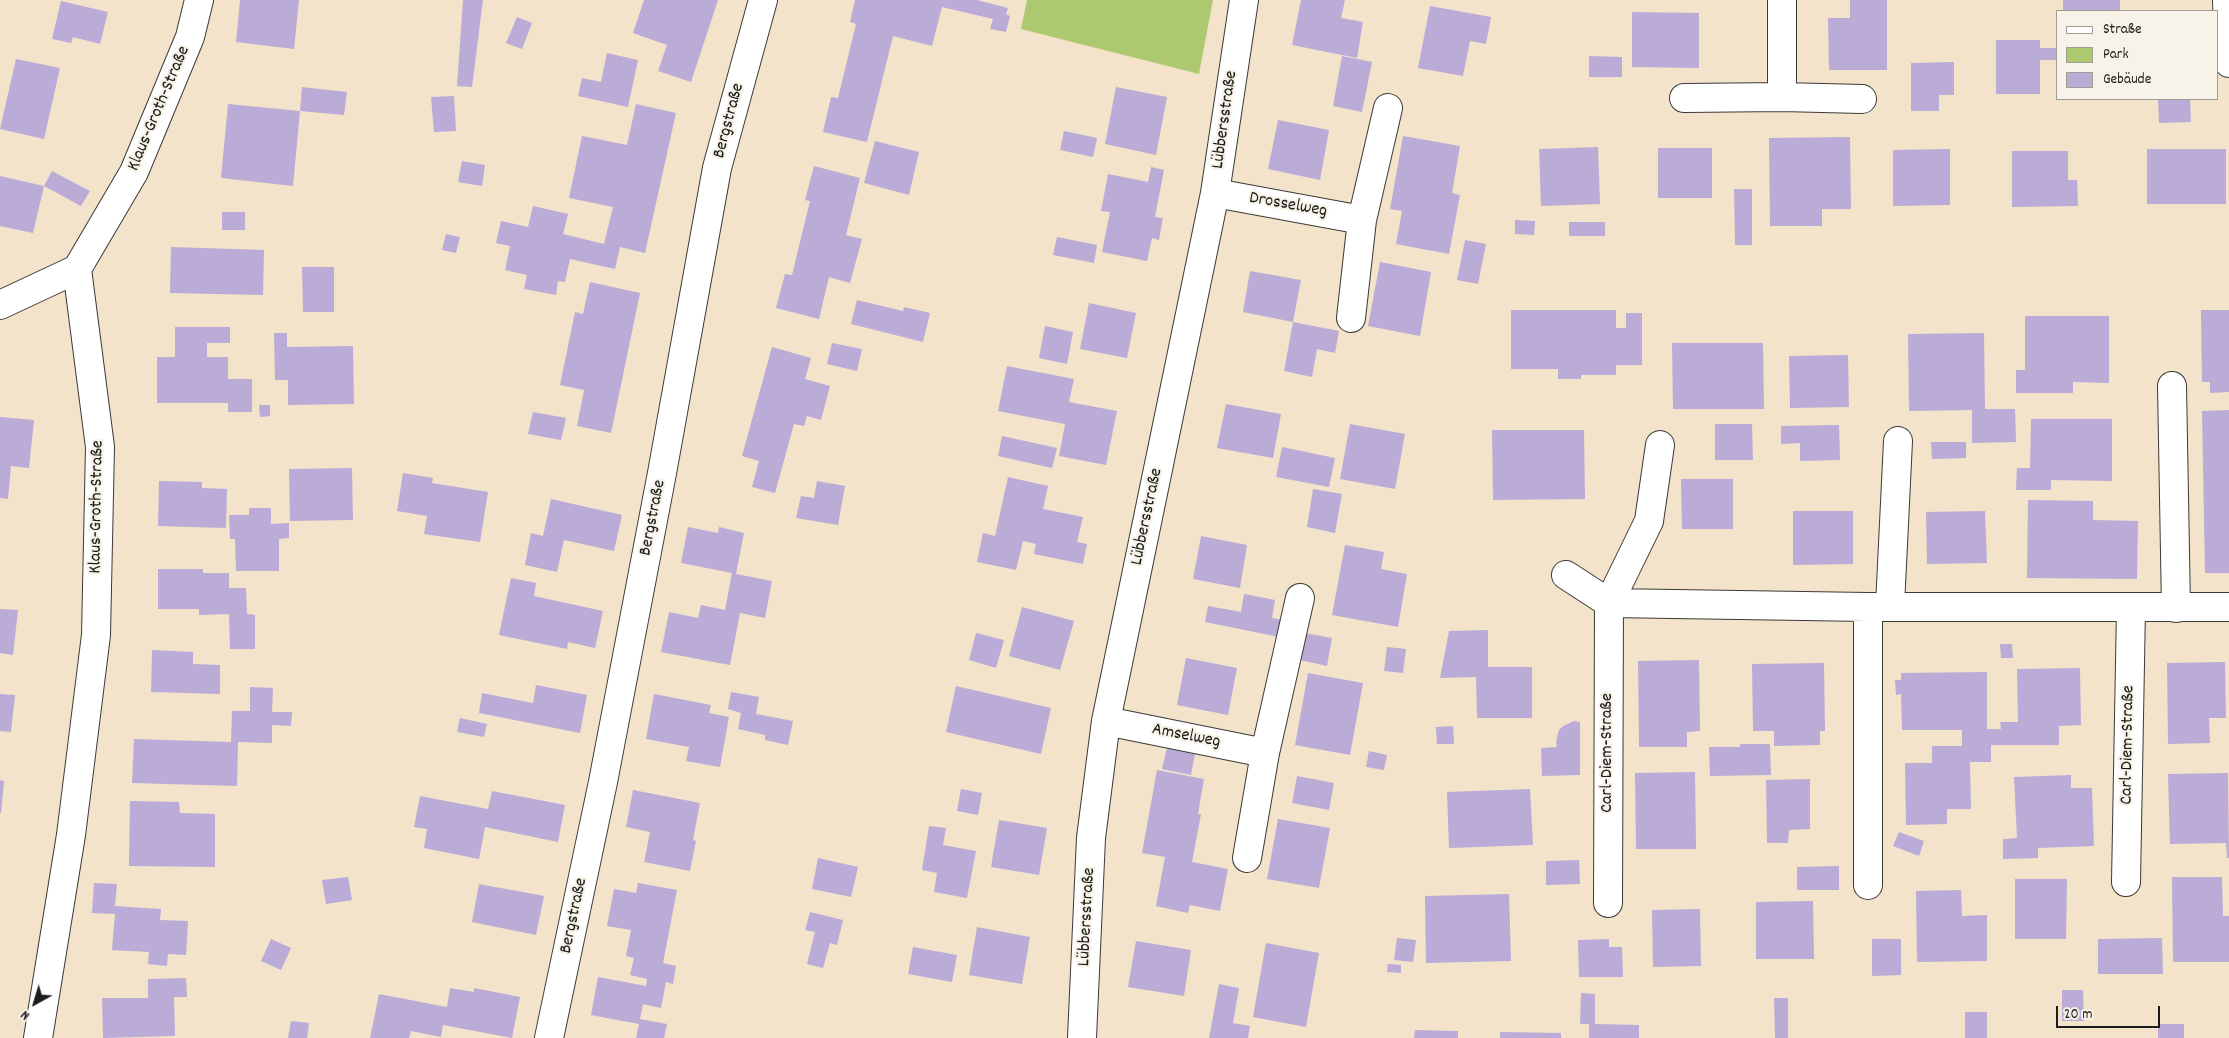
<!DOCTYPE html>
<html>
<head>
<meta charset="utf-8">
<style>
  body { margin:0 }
  #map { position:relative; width:2229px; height:1038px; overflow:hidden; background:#f2e3ca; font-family:Dekko,sans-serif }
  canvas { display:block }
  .legend { position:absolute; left:2056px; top:10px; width:162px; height:90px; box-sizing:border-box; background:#f7f3e8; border:1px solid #9f9d96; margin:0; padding:6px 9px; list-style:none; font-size:15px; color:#1c1c1c }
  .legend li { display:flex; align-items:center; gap:10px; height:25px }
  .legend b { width:25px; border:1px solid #9f9d96 }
  .north { position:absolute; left:10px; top:978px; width:50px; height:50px; -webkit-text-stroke:4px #f7f3e8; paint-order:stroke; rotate:219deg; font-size:14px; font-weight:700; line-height:20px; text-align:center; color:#1c1c1c }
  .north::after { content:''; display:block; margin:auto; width:18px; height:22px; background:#1c1c1c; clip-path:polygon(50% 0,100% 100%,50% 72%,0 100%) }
  .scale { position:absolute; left:2056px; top:1006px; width:104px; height:22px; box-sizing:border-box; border:2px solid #1c1c1c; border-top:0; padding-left:6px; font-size:15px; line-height:18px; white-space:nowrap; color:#1c1c1c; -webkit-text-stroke:4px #f7f3e8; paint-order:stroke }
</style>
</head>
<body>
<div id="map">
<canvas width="2229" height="1038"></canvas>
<ul class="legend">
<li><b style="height:6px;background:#fff"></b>Straße</li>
<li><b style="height:14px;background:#acc970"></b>Park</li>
<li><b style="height:14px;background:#baabd7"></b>Gebäude</li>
</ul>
<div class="north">N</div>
<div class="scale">20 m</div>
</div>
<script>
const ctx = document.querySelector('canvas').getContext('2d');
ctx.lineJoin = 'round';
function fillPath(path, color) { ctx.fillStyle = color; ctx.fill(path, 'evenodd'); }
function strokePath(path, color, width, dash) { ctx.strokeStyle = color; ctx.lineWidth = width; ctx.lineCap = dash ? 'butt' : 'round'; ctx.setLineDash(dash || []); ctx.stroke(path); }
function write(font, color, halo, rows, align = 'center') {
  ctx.font = font + ' Dekko,sans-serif'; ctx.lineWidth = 4.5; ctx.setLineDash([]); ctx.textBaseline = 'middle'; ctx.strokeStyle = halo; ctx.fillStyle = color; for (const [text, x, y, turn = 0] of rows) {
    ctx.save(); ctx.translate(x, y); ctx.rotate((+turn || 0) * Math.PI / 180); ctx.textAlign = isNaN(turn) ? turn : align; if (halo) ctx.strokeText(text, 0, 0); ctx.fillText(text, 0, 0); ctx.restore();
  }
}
const green = new Path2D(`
  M1027,0h186l-14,74 -178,-45z`);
const building = new Path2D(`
  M240,0h59l-5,49 -58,-7z
  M463,0h20l-11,87 -15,-1z
  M644,0h74l-27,82 -33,-11 9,-26 -34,-12z
  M855,0h122l31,8 -2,6 4,2 -4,16 -16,-3 3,-10 -51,-12 -10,39 -39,-10 -26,106 -44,-10 8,-35 7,1 18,-74 -6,-2z
  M1301,0h44l-4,18 22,4 -6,36 -65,-13z
  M1850,0h37v70h-58l-1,-52h22z
  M2063,0h57v11h-57z
  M61,1l47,11 -8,32 -27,-7 -2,6 -19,-4z
  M1430,6l61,11 -5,27 -16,-3 -7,35 -45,-8z
  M1632,12l67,1v55l-67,-1z
  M517,17l15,6 -10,26 -16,-6z
  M1996,40h44v8h18v12h-18v34h-44z
  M607,53l31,7 -10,47 -50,-11 4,-18 19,4z
  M1342,56l30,6 -10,50 -29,-6z
  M1589,56l33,1v20h-33z
  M16,59l44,9 -16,71 -44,-10z
  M1954,62v33h-15v16h-28v-48z
  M302,87l45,5 -3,23 -44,-4z
  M1116,87l51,10 -11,58 -51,-11z
  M454,96l2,35 -22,1 -3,-35z
  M2158,99h32l1,23 -32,1z
  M228,104l72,7 -7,75 -72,-8z
  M636,104l40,9 -31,140 -25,-6 -5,22 -45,-10 -5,23 -7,-1 -2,14 -32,-6 3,-14 -22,-5 5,-24 -14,-3 5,-22 27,6 5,-21 35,8 -5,20 41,10 9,-37 -44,-9 13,-62 45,9z
  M1278,120l51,10 -9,50 -52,-11z
  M1064,131l33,7 -4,19 -33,-7z
  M1403,136l57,10 -8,47 8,2 -11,59 -53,-10 6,-33 -12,-2z
  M1850,137l1,72h-29v17h-52l-1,-88z
  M875,141l44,11 -10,43 -45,-12z
  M1598,147l2,57 -59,2 -2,-57z
  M1658,148h54v50h-54z
  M1950,149v56l-57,1v-56z
  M2147,149h79v55h-79z
  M2012,151h56v29h9l1,26 -66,1z
  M462,161l23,4 -3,21 -24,-4z
  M814,166l46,12 -14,57 16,4 -12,44 -21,-6 -10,42 -43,-11 9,-34 7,1 18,-74 -5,-1z
  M1151,167l13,3 -9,47 8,1 -4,22 -7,-2 -5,23 -45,-9 8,-40 -9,-1 7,-37 40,8z
  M52,171l38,20 -9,15 -37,-20z
  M0,176l44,10 -11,47 -33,-7z
  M1734,189h18v56h-17z
  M222,212h23v18h-23z
  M1515,220l20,1 -1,14 -19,-1z
  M1569,222h36v14h-36z
  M446,234l14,3 -4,16 -14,-3z
  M1057,237l40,8 -3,18 -41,-8z
  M1465,240l21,4 -8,40 -21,-4z
  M171,247l93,3 -1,45 -93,-2z
  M1380,262l51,10 -11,64 -52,-10z
  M302,267h32v45h-31z
  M1250,271l51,9 -8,42 -50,-10z
  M590,282l50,11 -29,140 -34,-7 7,-36 -24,-5 15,-73 8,2z
  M857,300l46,11 1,-4 26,6 -7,29 -72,-18z
  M1089,303l47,10 -9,45 -47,-9z
  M1511,310h105v18h10v-15h16v52h-26v10h-35v4h-23v-10h-47z
  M2201,310h28v82l-19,1v-11h-8z
  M2025,316h84v67l-36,-1v11h-57v-23h9z
  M1293,322l46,9 -4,22 -18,-4 -5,28 -28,-6z
  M1045,326l28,6 -6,32 -28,-6z
  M175,327h55v16h-23v14h21v22h24v33h-24v-9h-71v-46h18z
  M274,333h13v14l66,-1 1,58 -66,1v-25h-13z
  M1984,333l1,76h30l1,33 -44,1v-33l-63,1 -1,-77z
  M832,343l30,6 -5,22 -30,-7z
  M1672,343h91l1,66h-91z
  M772,347l39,11 -6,21 25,7 -9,34 -14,-4 -3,10 -10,-2 -19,69 -23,-6 7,-26 -17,-5z
  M1848,355l1,52 -59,1 -1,-52z
  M1007,366l67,13 -5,23 48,9 -11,54 -47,-9 6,-32 -67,-13z
  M1226,404l55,10 -8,44 -56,-10z
  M259,405h11v11l-10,1z
  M2229,410v163h-24l-3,-162z
  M533,412l33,6 -5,22 -33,-6z
  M0,417l34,3 -5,48 -18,-2 -3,33 -8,-1z
  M2031,419h81v62l-61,-1v10h-35l1,-22h13z
  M1350,424l55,10 -10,55 -55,-10z
  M1715,424h37l1,36h-38z
  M1839,425l1,35 -40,1v-18l-19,1v-18z
  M1492,430h92l1,69 -92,1z
  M1002,436l55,12 -5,20 -54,-12z
  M1931,442h35v16l-34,1z
  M1282,447l53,11 -6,29 -53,-10z
  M352,468l1,52 -63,1 -1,-52z
  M403,473l30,5 -1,5 56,9 -8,50 -56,-8 3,-18 -30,-5z
  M1008,477l40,9 -5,23 40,8 -6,25 10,2 -4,20 -49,-10 2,-10 -13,-3 -7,29 -39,-8 6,-29 12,3z
  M1681,479h52v50h-51z
  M159,481l43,1v6l25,1 -1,39 -68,-2z
  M817,481l28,5 -7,39 -42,-7 5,-22 13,2z
  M1313,489l29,5 -7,39 -28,-6z
  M551,499l71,16 -8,36 -50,-11 -7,32 -32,-7 6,-32 12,3z
  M2028,500l65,1v19l45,1 -1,58 -110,-1z
  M249,508h22v16l18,-1v15l-10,1v32h-43l-1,-32h-5l-1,-24h20z
  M1793,511h60v53l-60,1z
  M1985,511l2,52 -60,1 -1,-52z
  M688,527l30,6 1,-6 25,6 -8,41 36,7 -7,37 -25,-5 -10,52 -69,-13 8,-40 29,6 3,-13 24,5 7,-37 -51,-10z
  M1201,536l46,9 -7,43 -47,-9z
  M1345,545l39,7 -3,17 26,5 -9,53 -66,-12z
  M158,569h45v4h26v15h17l1,26 8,1v34h-25l-1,-35 -30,1v-6h-41z
  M511,578l25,5 -2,13 69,15 -8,37 -27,-6 -1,7 -68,-14z
  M1244,594l31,6 -3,18 11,2 -4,17 -74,-15 3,-16 33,6z
  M1022,607l52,14 -14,49 -51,-14z
  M0,609l18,1 -5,45 -13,-2z
  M1488,630v37h44v51h-55l-1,-41 -36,1 9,-47z
  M976,633l28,7 -8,28 -27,-8z
  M1304,633l28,5 -5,28 -27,-6z
  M2000,644h12l1,14h-12z
  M1387,647l19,2 -3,24 -19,-2z
  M152,650l41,2v12l27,1v29l-69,-2z
  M1186,658l51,10 -9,47 -51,-10z
  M1699,660l1,71 -13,1v15h-48l-1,-86z
  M2225,662l1,56h-17l1,25 -42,1 -1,-81z
  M1824,663l1,68h-5v14l-46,1v-15h-21l-1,-67z
  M2080,668l1,57 -22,1v19h-68v17h-21l1,47h-24v15l-41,1 -1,-62h27v-17h30v-16h-60l-1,-36 -5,1 -1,-15h6v-7l86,-1v57h14l-1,-7h18l-1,-53z
  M1308,673l55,10 -13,72 -55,-10z
  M536,685l51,10 -7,38 -101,-20 3,-20 51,10z
  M956,686l95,22 -10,46 -95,-22z
  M250,687l23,1 -1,24h20l-1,14 -19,-1v18l-34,-1 -1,44 -105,-3 2,-44 97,3 1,-31h18z
  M731,692l28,5 -3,17 37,7 -5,24 -23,-5v-5l-27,-6 3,-16 -13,-4z
  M0,694l15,1 -4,37 -11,-1z
  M654,694l57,11 -2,8 20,4 -9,50 -34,-6 3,-14 -43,-8z
  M460,718l27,6 -3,13 -27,-5z
  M1574,721l6,1v53l-38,1 -1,-28 16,-1 -1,-5 3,-12 4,-4z
  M1453,726l1,18h-17l-1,-17z
  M1740,744h30l1,31 -61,1 -1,-29h31z
  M1167,748l28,6 -4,21 -29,-6z
  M1369,751l18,4 -3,15 -18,-3z
  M1157,770l47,9 -6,35h3l-9,48 36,7 -8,42 -30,-6 -2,8 -32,-7 9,-49 -23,-4z
  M1695,772l1,77h-60l-1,-76z
  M2228,773l1,85h-2l-1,-15 -56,1 -2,-70z
  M2071,775v13h21l2,58 -56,2v10l-35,1v-20l14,-1 -3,-61z
  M1297,776l37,7 -5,27 -37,-7z
  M1810,779v50l-21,1 -1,13h-21l-1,-63z
  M0,780l4,1 -3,32h-1z
  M961,789l21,4 -4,22 -21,-4z
  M1530,789l3,56 -84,3 -2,-56z
  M633,790l67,13 -7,37 3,1 -6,30 -46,-9 6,-30 -24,-5z
  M492,791l73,14 -7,37 -73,-15 -6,32 -55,-11 3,-19 -13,-2 6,-31 68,13z
  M130,801l49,1 1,11 35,1v53l-86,-1z
  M1278,819l52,9 -11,60 -52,-9z
  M999,820l48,8 -8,47 -48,-8z
  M929,826l17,2 -3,17 33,6 -9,47 -33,-6 3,-19 -15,-3z
  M1899,832l25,9 -5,15 -26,-10z
  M818,858l40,9 -7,30 -39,-8z
  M1579,860l1,24 -34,1v-24z
  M1839,866v24h-42v-23z
  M348,877l4,23 -26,4 -4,-24z
  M2172,877h50l1,39h6v46h-56z
  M2015,879h52l-1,60h-51z
  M94,883l23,1 -2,22 46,3 -1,11 28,1 -2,34 -18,-1 -1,12 -19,-2 1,-12 -37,-2 3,-36 -23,-1z
  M638,883l39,7 -14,73 13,3 -3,18 -7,-2 -5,26 -18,-4 -3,15 27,5 -3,14h-28l3,-14 -48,-9 7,-38 48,9 1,-7 -17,-4 4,-17 -8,-2 5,-26 -24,-4 7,-37 22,4z
  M479,884l65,12 -8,39 -64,-13z
  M1961,890l1,26 25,-1v46l-70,1 -1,-71z
  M1509,894l2,67 -85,2 -1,-67z
  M1813,901l1,58h-58v-57z
  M1700,909l1,57 -48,1 -1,-57z
  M810,912l33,8 -6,25 -7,-2 -7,25 -16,-4 8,-32 -10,-2z
  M977,927l53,10 -8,47 -53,-9z
  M1397,938l19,2 -3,22 -19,-2z
  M2162,938l1,36h-65v-35z
  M271,939l20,9 -10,22 -20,-9z
  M1609,939v8h13l1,30h-44l-1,-37z
  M1872,939h29v36l-29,1z
  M1136,941l55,9 -7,46 -56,-9z
  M1266,943l53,10 -13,74 -53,-10z
  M913,947l44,8 -5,27 -44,-8z
  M1388,964l13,1v8l-14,-1z
  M186,978l1,19h-13l1,39 -72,2 -1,-40h46v-19z
  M1219,984l20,4 -6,35 17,3 -2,12h-39z
  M450,988l24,4v-4l46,9 -8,41 -69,-13 -2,12 -30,-6 -2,7h-39l9,-44 68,13z
  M2062,990h21l1,31h-22z
  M1581,993l14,1v30l44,1v13h-50v-14h-9z
  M1774,998h14v40h-13z
  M1965,1012h22v26h-22z
  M291,1021l18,2 -2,15h-19z
  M2158,1024h26v14h-26z
  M1415,1030l43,1v7h-44z
  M1500,1032l61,1v5h-61z`);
const minor = new Path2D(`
  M2227,0l2,63
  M1782,97l80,2
  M1684,98l98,-1v-97
  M1215,193l147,27
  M0,305l77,-36
  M1351,318l11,-98 26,-112
  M2172,386l4,222
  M1566,575l43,28 259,4h361
  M1890,606l8,-165
  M1868,607v278
  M1106,721l159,32
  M1247,858l18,-105 35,-155
  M2126,882l5,-274
  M1608,903l1,-300 40,-82 11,-76
  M38,1038l33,-203 25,-200 4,-188 -23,-178 57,-97 56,-135 9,-37
  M549,1038l54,-256 59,-309 55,-305 46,-168
  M1082,1038l9,-200 15,-117 109,-528 29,-193`);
const streetNames = [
  ["Klaus-Groth-Straße",160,109,-67],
  ["Lübbersstraße",1226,120,-82],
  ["Bergstraße",730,121,-75],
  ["Drosselweg",1288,206,10],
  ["Klaus-Groth-Straße",98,507,-89],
  ["Lübbersstraße",1148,517,-78],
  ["Bergstraße",654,518,-79],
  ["Amselweg",1186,737,11],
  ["Carl-Diem-Straße",2129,745,-89],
  ["Carl-Diem-Straße",1609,753,-90],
  ["Bergstraße",575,916,-78],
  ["Lübbersstraße",1088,917,-87]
];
fillPath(green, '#acc970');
fillPath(building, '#baabd7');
strokePath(minor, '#3c3a36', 30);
strokePath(minor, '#fff', 28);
write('18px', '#1c1c1c', '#f7f3e8', streetNames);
</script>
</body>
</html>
